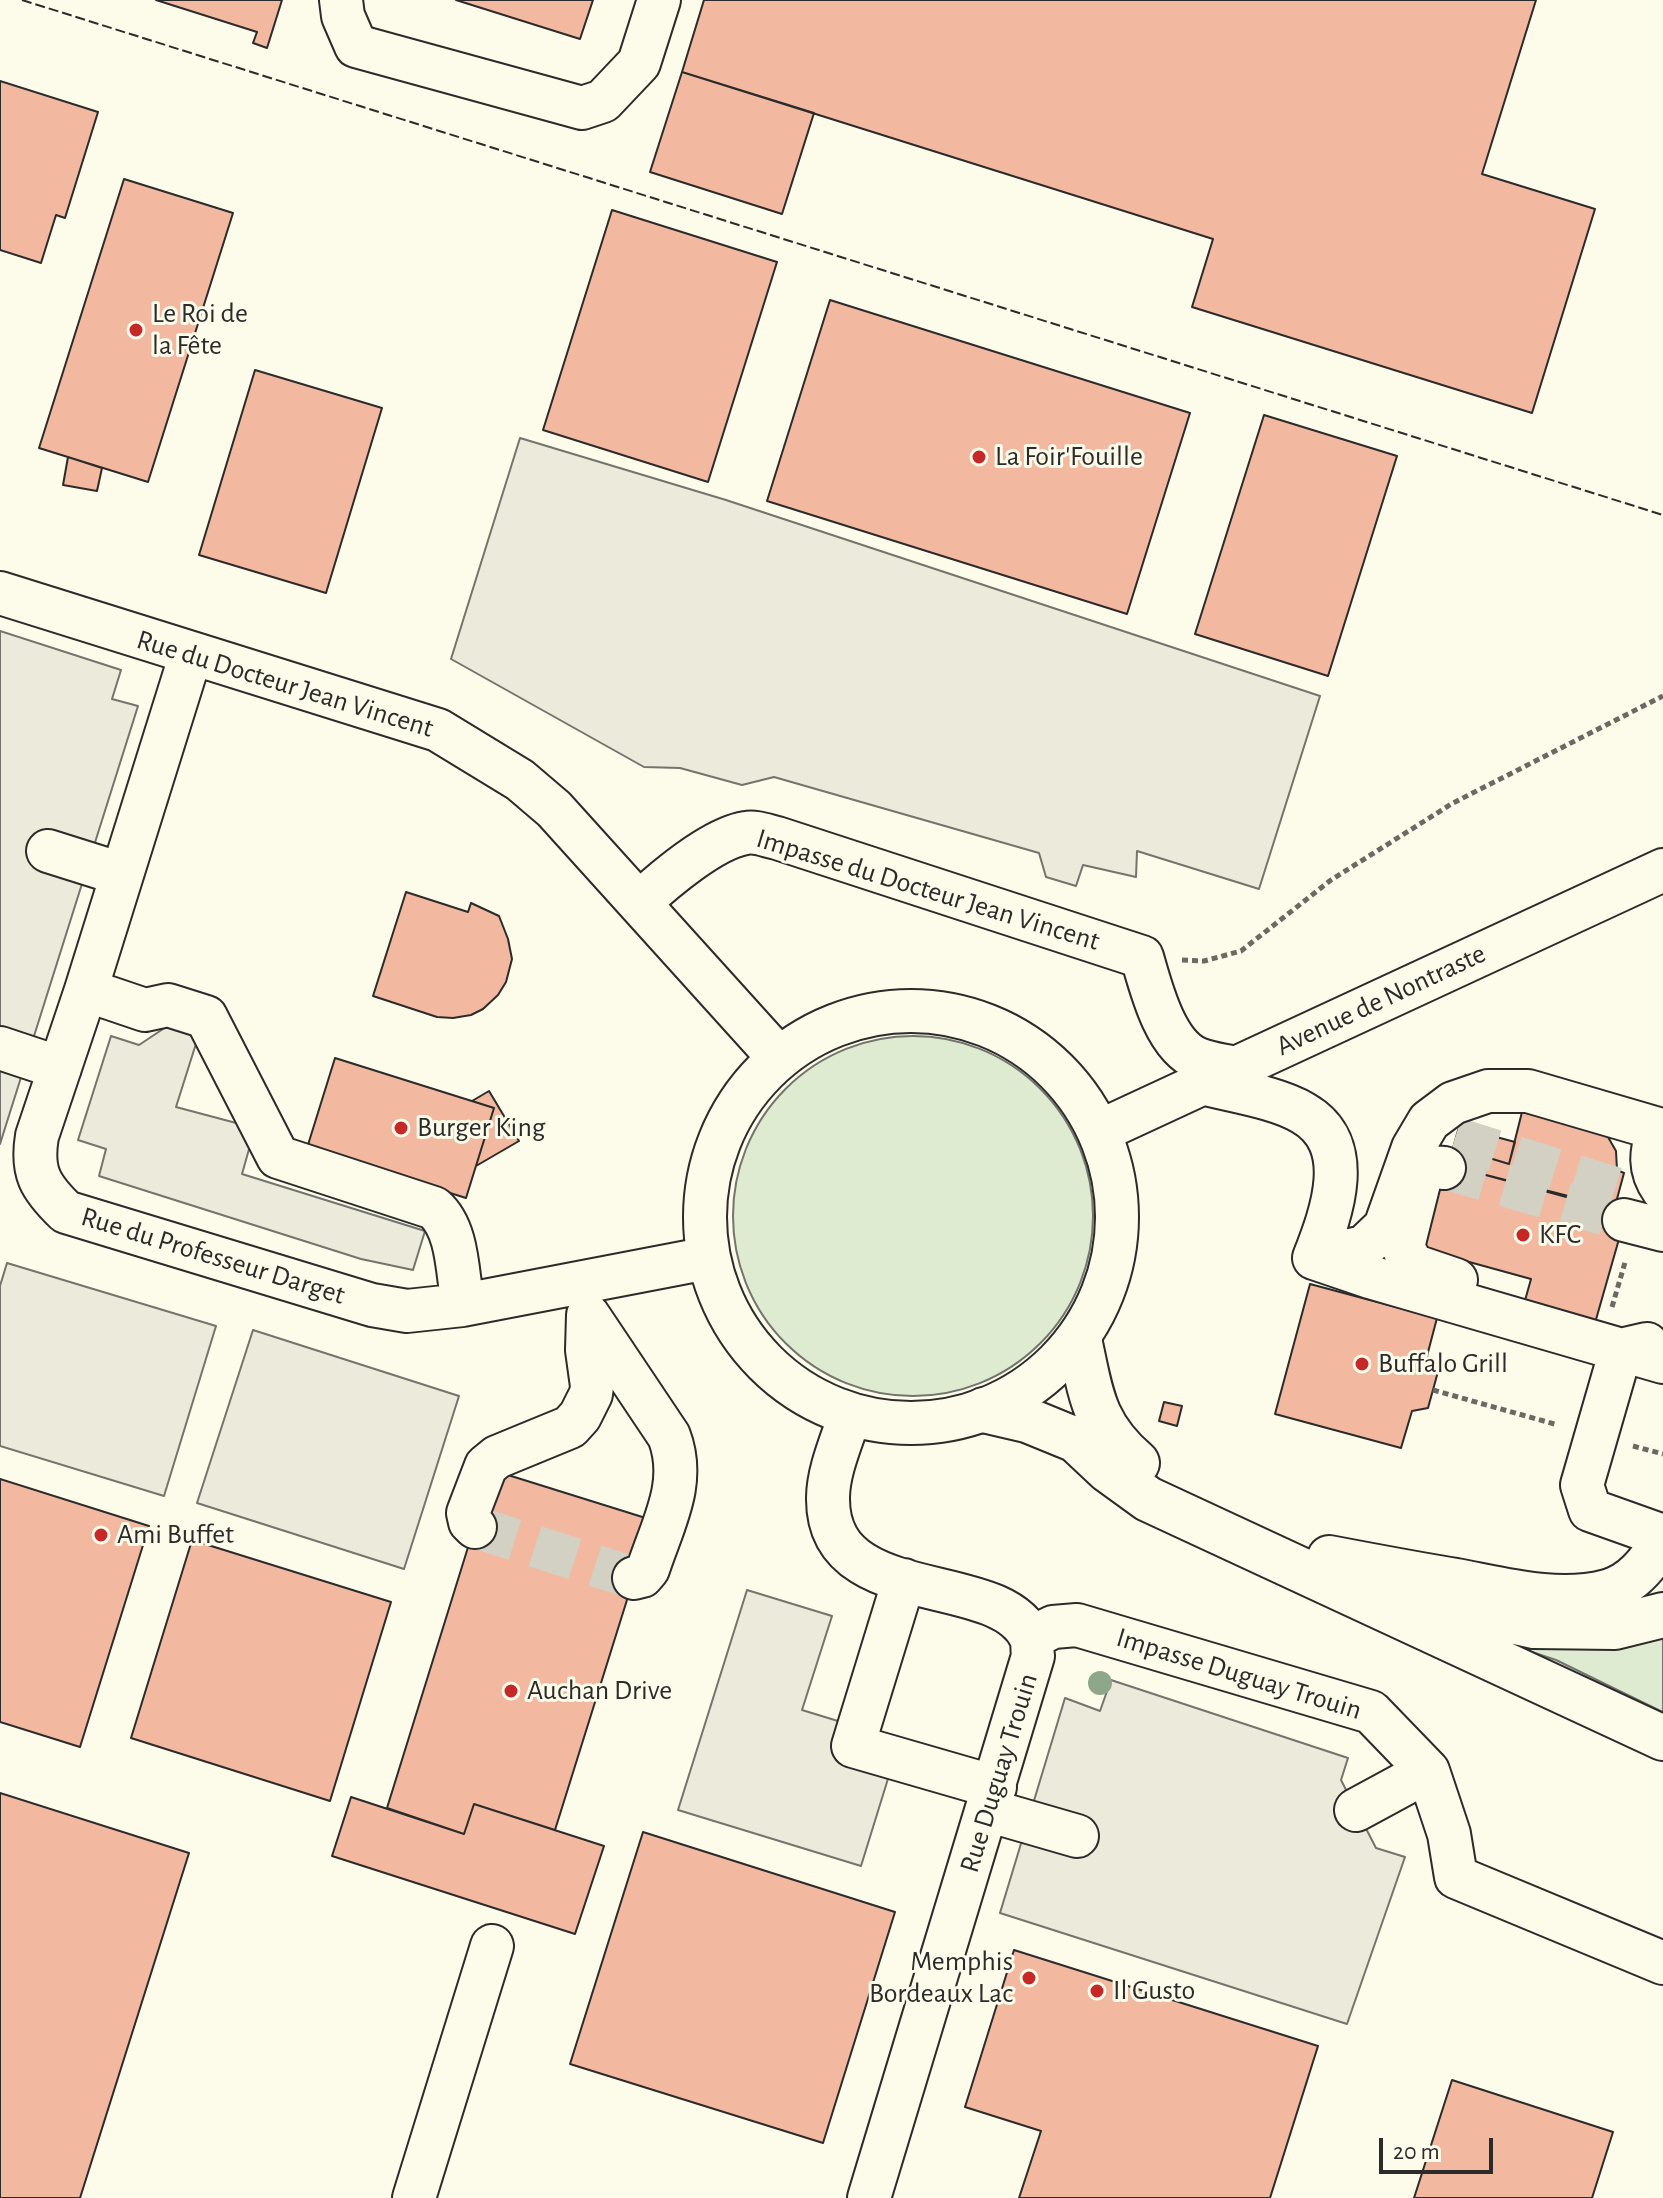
<!DOCTYPE html>
<html>
<head>
<meta charset="utf-8">
<style>
  body { margin:0 }
  #map { position:relative; width:1663px; height:2198px; overflow:hidden; background:#fdfbea; font-family:"Alegreya Sans",sans-serif }
  canvas { display:block }
  .scale { position:absolute; left:1379px; top:2138px; width:114px; height:36px; box-sizing:border-box; border:4px solid #2b2b2b; border-top:0; padding-left:10px; font-size:24px; line-height:28px; white-space:nowrap; color:#2b2b2b; -webkit-text-stroke:6px #fdfbea; paint-order:stroke }
</style>
</head>
<body>
<div id="map">
<canvas width="1663" height="2198"></canvas>
<div class="scale">20 m</div>
</div>
<script>
const ctx = document.querySelector('canvas').getContext('2d');
ctx.lineJoin = 'round';
function fillPath(path, color) { ctx.fillStyle = color; ctx.fill(path, 'evenodd'); }
function strokePath(path, color, width, dash) { ctx.strokeStyle = color; ctx.lineWidth = width; ctx.lineCap = dash ? 'butt' : 'round'; ctx.setLineDash(dash || []); ctx.stroke(path); }
function write(font, color, halo, rows, align = 'center') {
  ctx.font = font + ' "Alegreya Sans",sans-serif'; ctx.lineWidth = 6; ctx.setLineDash([]); ctx.textBaseline = 'middle'; ctx.strokeStyle = halo; ctx.fillStyle = color; for (const [text, x, y, turn = 0] of rows) {
    ctx.save(); ctx.translate(x, y); ctx.rotate((+turn || 0) * Math.PI / 180); ctx.textAlign = isNaN(turn) ? turn : align; if (halo) ctx.strokeText(text, 0, 0); ctx.fillText(text, 0, 0); ctx.restore();
  }
}
const green = new Path2D(`
  M733 1216a180 180 0 1 1 360 0a180 180 0 1 1-360 0Z
  M1663,1634v78l-107,-52 -33,-11 -3,-9z`);
const parking = new Path2D(`
  M520,438l206,62 594,196 -61,193 -122,-38 -1,26 -53,-12 -7,21 -30,-9 -7,-24 -265,-76 -32,8 -62,-17 -36,-1 -193,-108z
  M0,631l121,39 -9,29 26,7 -138,438z
  M172,1023l28,8 -24,76 79,21 -13,46 183,57 -12,39 -52,-11 -262,-83 7,-27 -28,-9 33,-104 28,9z
  M7,1263l209,63 -52,170 -164,-50v-160z
  M253,1330l206,66 -55,173 -207,-66z
  M747,1590l85,26 -30,94 98,30 -39,126 -183,-56z
  M1111,1680l237,78 -7,22 35,68 29,9 -58,167 -347,-111 65,-215 35,13z`);
const building = new Path2D(`
  M156,0h126l-15,48 -14,-5 4,-11z
  M456,0h137l-13,39z
  M704,0h832l-54,174 113,35 -63,204 -340,-106 21,-68 -531,-167z
  M682,72l132,41 -32,101 -132,-42z
  M0,81l98,31 -33,106 -9,-3 -15,48 -41,-13z
  M124,179l109,34 -85,269 -109,-34z
  M612,210l165,52 -69,220 -165,-52z
  M830,300l360,113 -63,201 -360,-113z
  M255,370l127,38 -56,185 -127,-38z
  M1264,415l133,41 -69,220 -133,-42z
  M68,457l34,11 -5,23 -34,-6z
  M406,892l62,20 3,-9 28,13 9,23 4,20 -6,23 -8,13 -15,14 -12,6 -18,3 -16,-1 -64,-21z
  M335,1058l159,50 -28,90 -159,-50z
  M489,1091l30,50 -43,25 18,-58 -22,-7z
  M1522,1112l72,17 14,8 8,14 1,19 7,3 -10,37 -132,-36 4,-17 23,7z
  M1459,1127l56,15 -6,22 -23,-7 -4,17 -33,-12z
  M1446,1161l36,13 145,37 -32,112 -71,-19 7,-25 -109,-30z
  M1310,1284l127,34 -10,38 12,12 -11,40 -16,3 -11,37 -126,-34z
  M1164,1402l18,4 -5,20 -18,-5z
  M492,1470l160,50 -97,310 -81,-26 -10,30 -77,-26z
  M0,1479l149,47 -69,221 -80,-25z
  M192,1540l199,62 -61,199 -199,-63z
  M0,1793l189,60 -109,345h-80z
  M351,1797l113,37 10,-30 130,42 -29,88 -243,-78z
  M643,1832l252,80 -72,231 -253,-79z
  M1014,1950l304,96 -48,152h-251l22,-67 -76,-24z
  M1452,2080l161,52 -21,66h-178z`);
const minorTunnel = new Path2D(`
  M1455,1138l163,51
  M1444,1168l180,52
  M475,1527l159,51`);
const path = new Path2D(`
  M1182,960l22,1 37,-10 90,-71 122,-77 210,-107
  M1612,1307l14,-48
  M1433,1390l125,35
  M1633,1446l30,8`);
const minor = new Path2D(`
  M341,0l2,16 13,30 226,62 21,-7 36,-38 20,-63
  M0,593l438,137 82,50 34,29 225,249
  M191,654l-105,336 -49,146c-6,36 3,51 29,76l306,93 35,6 56,-6 245,-47
  M48,851l73,23
  M639,903c25,-23 74,-65 107,-70 10,-2 21,3 31,5l365,119c9,31 23,89 56,102 12,5 25,6 37,9
  M86,990l59,20 23,-5 38,12 72,140 156,51c25,22 23,66 29,97
  M705 1217a206 206 0 1 1 412 0a206 206 0 1 1-412 0Z
  M0,1048l60,20
  M1202,1083c30,8 74,14 101,30 54,31 29,99 11,145l56,19 293,85
  M1100,1131l563,-261
  M1444,1168c-12,-2 -17,1 -24,11l-17,68 9,18 44,15
  M1624,1220l39,10
  M1314,1258l50,-11 21,-20 28,-79 16,-27 24,-18 35,-12h40l130,38c-7,23 -10,40 5,61
  M1647,1344l-26,6 -39,135 8,25 73,26
  M850,1415c-8,25 -22,56 -22,83 -1,114 173,70 203,140 2,5 1,12 2,18l-164,542
  M475,1527l-5,-5 -2,-9 18,-47 11,-9 73,-30 10,-11 11,-22 1,-8 -5,-36 1,-35 81,121c18,47 -6,87 -21,133l-6,7 -8,2
  M1329,1557c42,8 84,16 127,23 48,9 102,24 151,11 27,-7 44,-30 56,-53
  M904,1580l-51,166 142,41
  M1031,1638l22,-11 24,-2 294,87 57,59 21,63 7,43 207,86
  M987,1810l90,26
  M1356,1810l72,-39
  M414,2198l78,-252`);
const highway = new Path2D(`
  M1079,1339c12,54 13,85 58,124
  M984,1410l43,10 49,20 32,30 40,29 515,239
  M1397,1585l52,22 85,19 81,1 48,-12`);
const fence = new Path2D(`
  M22,0l1641,515`);
const trees = [
  [1100,1683]
];
const markers = [
  [136,330,8,"#c62828"],
  [979,457,8,"#c62828"],
  [401,1128,8,"#c62828"],
  [1523,1235,8,"#c62828"],
  [1362,1364,8,"#c62828"],
  [101,1535,8,"#c62828"],
  [511,1691,8,"#c62828"],
  [1029,1978,8,"#c62828"],
  [1097,1991,8,"#c62828"]
];
const poiNames = [
  ["Le Roi de",152,314],
  ["la Fête",152,346],
  ["La Foir'Fouille",995,457],
  ["Burger King",417,1128],
  ["KFC",1539,1235],
  ["Buffalo Grill",1378,1364],
  ["Ami Buffet",117,1535],
  ["Auchan Drive",527,1691],
  ["Memphis",1013,1962,"right"],
  ["Bordeaux Lac",1013,1994,"right"],
  ["Il Gusto",1113,1991]
];
const streetNames = [
  ["Rue du Docteur Jean Vincent",285,684,17],
  ["Impasse du Docteur Jean Vincent",928,890,17],
  ["Avenue de Nontraste",1381,1000,-25],
  ["Rue du Professeur Darget",213,1256,17],
  ["Impasse Duguay Trouin",1239,1674,17],
  ["Rue Duguay Trouin",999,1773,-73]
];
fillPath(green, '#deebd1');
strokePath(green, '#74746e', 2);
fillPath(parking, '#eceadb');
strokePath(parking, '#74746e', 2);
fillPath(building, '#f2b8a0');
strokePath(building, '#2b2b2b', 2);
strokePath(minorTunnel, '#d3d1c4', 42, [42, 21]);
strokePath(minor, '#2b2b2b', 46);
strokePath(highway, '#2b2b2b', 48);
strokePath(path, '#6a6964', 5, [6, 4]);
strokePath(minor, '#fdfbea', 42);
strokePath(highway, '#fdfbea', 44);
strokePath(fence, '#2b2b2b', 2, [10, 4]);
ctx.fillStyle = '#8ea78a';
for (const [x, y] of trees) { ctx.beginPath(); ctx.arc(x, y, 12, 0, 2 * Math.PI); ctx.fill(); }
for (const [x, y, r, color] of markers) { const dot = new Path2D(); dot.arc(x, y, r, 0, 2 * Math.PI); ctx.fillStyle = color; ctx.fill(dot); strokePath(dot, '#fdfbea', 3); }
write('28px', '#2b2b2b', '#fdfbea', poiNames, 'left');
write('28px', '#2b2b2b', '#fdfbea', streetNames);
</script>
</body>
</html>
